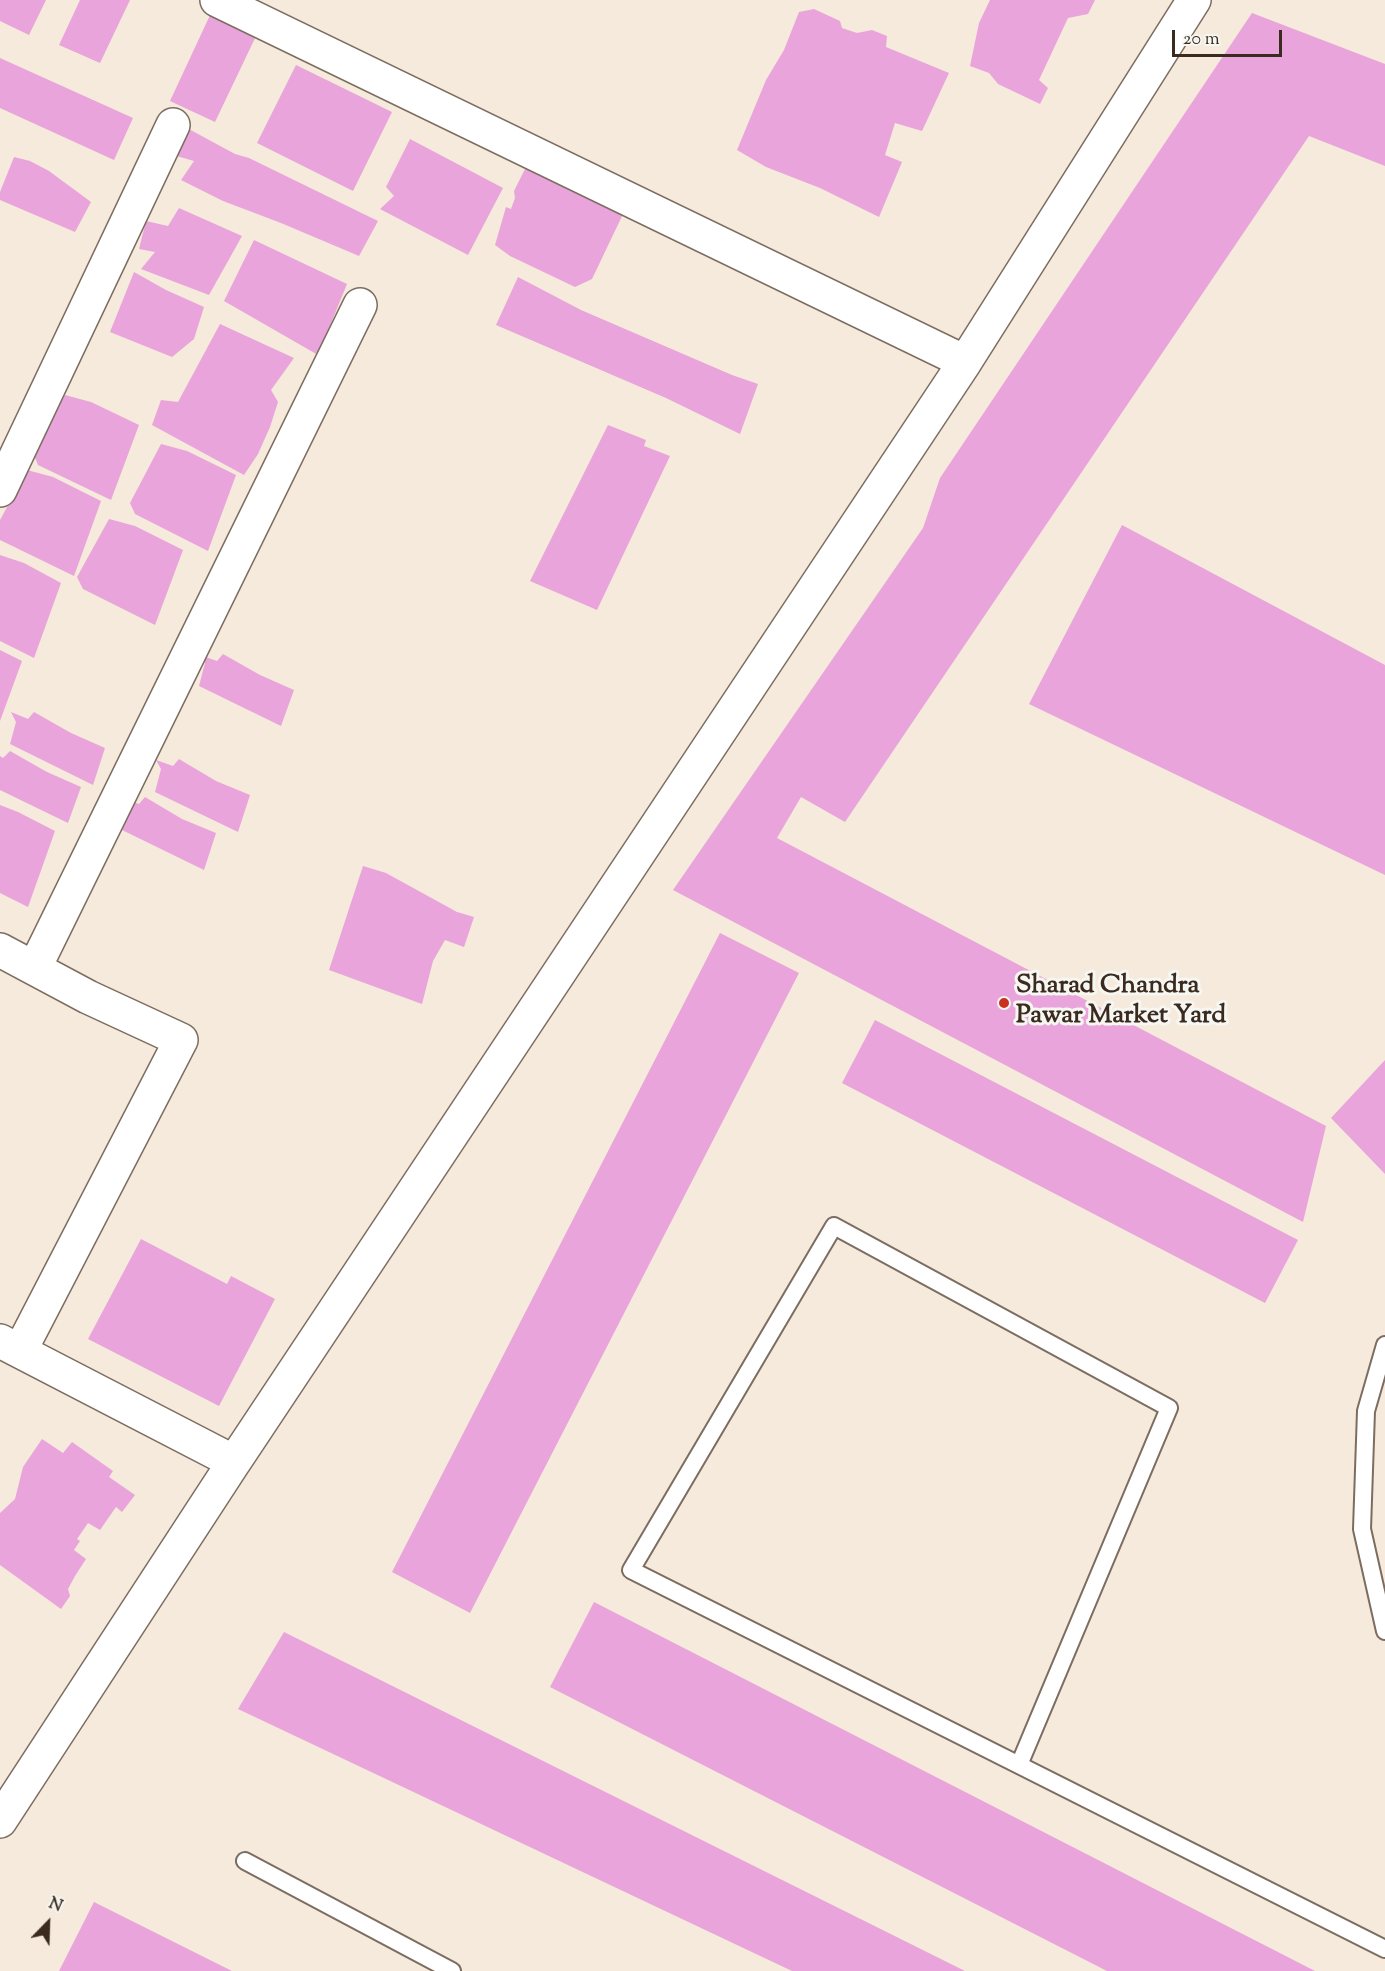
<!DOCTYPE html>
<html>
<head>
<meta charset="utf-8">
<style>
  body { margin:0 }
  #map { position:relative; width:1385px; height:1971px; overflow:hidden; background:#f5eadb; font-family:"Sorts Mill Goudy",serif }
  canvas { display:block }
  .north { position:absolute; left:18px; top:1893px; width:60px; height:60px; -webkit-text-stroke:4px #f6f6f2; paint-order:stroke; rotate:23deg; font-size:16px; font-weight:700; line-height:24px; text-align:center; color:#3b2a1e }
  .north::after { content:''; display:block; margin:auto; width:21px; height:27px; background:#3b2a1e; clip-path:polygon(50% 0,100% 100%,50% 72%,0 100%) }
  .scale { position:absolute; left:1172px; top:30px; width:110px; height:27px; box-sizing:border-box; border:3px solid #3b2a1e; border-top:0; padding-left:8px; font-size:18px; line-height:21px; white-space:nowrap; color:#3b2a1e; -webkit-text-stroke:4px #f6f6f2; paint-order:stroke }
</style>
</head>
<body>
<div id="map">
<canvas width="1385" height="1971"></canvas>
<div class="north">N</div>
<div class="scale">20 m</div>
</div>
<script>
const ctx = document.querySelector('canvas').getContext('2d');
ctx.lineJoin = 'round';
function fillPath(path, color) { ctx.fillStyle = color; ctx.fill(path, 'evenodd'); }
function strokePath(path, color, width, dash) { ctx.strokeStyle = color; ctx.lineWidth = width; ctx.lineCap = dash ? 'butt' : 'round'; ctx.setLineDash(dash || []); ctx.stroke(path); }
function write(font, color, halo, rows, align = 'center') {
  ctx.font = font + ' "Sorts Mill Goudy",serif'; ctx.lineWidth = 6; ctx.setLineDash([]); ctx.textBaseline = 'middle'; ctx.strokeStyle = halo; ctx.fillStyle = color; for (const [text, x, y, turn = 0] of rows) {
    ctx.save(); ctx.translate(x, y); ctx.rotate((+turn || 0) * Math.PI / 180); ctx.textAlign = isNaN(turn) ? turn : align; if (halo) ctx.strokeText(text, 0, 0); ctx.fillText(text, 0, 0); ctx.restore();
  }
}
const building = new Path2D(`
  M0,0h46l-17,35 -29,-14z
  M80,0h50l-30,63 -41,-18z
  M990,0h105l-7,14 -20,4 -29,62 9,8 -8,16 -42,-20 -9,-11 -19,-7 9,-43z
  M814,9l26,12 2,7 15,5 15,-3 15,6 -1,11 63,26 -27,58 -27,-8 -10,32 17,7 -23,55 -59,-29 -54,-21 -29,-17 29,-70 18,-30 15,-38z
  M211,13l46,21 -42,88 -45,-21z
  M1252,13l133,51v102l-76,-30 -464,686 -44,-25 -24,41 549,288 -23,96 -630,-332 250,-362 17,-50z
  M0,58l133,60 -19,42 -114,-52z
  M296,65l96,47 -39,79 -96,-48z
  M187,128l48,26 14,4 129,63 -19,35 -78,-33 -58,-22 -42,-21 13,-19 -21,-6z
  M410,139l93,49 -35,67 -88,-46 14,-13 -8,-9z
  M14,157l16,4 19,10 42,31 -16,30 -75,-32v-8z
  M529,161l95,51 -32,67 -17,8 -65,-31 -15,-11 11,-38 5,2 4,-11 -1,-7z
  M179,208l63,28 -33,59 -68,-26 14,-17 -16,-3 7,-28 22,5z
  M254,240l93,44 -29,71 -94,-54z
  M134,272l32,18 38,17 -10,32 -22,18 -62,-25z
  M518,277l63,33 151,65 26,9 -18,50 -74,-36 -170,-73z
  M220,324l74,34 -23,32 7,12 -8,25 -12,27 -14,21 -92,-50 9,-25 17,2z
  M65,395l26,7 48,23 -28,75 -73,-35 -5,-12z
  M608,425l38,15 -2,6 26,10 -73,154 -67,-29z
  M161,444l26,7 49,24 -28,76 -73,-37 -5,-11z
  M27,470l26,7 48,24 -27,75 -74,-36v-20z
  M109,519l26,7 48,24 -28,75 -72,-36 -6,-12z
  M1122,525l263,140v210l-356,-171z
  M0,555l24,8 37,20 -27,75 -34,-17z
  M0,650l22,11 -22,60z
  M223,654l37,21 34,15 -13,36 -82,-40 6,-23 -5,-8 17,6z
  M11,712l17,7 6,-7 37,21 34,15 -12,37 -83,-41 6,-22z
  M10,751l37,21 34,15 -13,36 -68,-33v-34l3,2z
  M179,759l37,22 34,14 -12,37 -83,-40 6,-23 -5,-9 17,6z
  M145,797l37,22 34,14 -12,37 -82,-40 5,-23 -5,-9 17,6z
  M0,805l18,7 37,19 -27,76 -28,-14z
  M363,866l23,7 71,39 17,5 -10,30 -19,-7 -12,21 -11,43 -93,-34z
  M720,933l79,40 -329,640 -78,-41z
  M875,1020l423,220 -33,63 -423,-220z
  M1385,1060v114l-54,-56z
  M141,1239l86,45 4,-8 44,23 -56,107 -131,-67z
  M42,1439l21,14 9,-11 41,29 -4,6 26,18 -13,17 -6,-5 -16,23 -12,-7 -11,16 3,2 -6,9 12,9 -11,17 -7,13 2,7 -9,13 -61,-44v-52l15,-14 8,-32z
  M594,1602l721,369h-208l-557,-284z
  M284,1632l681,339h-173l-554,-262z
  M94,1902l138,69h-173z`);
const lane = new Path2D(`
  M1385,1345l-19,66 -4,118 23,102
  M1019,1765l150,-357 -335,-182 -203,344 754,379
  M245,1861l207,110`);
const street = new Path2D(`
  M217,0l748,362
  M0,490l173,-365
  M0,950l88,47 93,43 -161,311
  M35,967l325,-662
  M0,1341l234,121 731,-1100 229,-362
  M0,1821l234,-359`);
const markers = [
  [1004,1003,6,"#c8321e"]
];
const poiNames = [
  ["Sharad Chandra",1016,988],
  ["Pawar Market Yard",1016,1018]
];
fillPath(building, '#e9a4db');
strokePath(lane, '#7c6d60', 20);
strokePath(street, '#7c6d60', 36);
strokePath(lane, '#fff', 16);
strokePath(street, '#fff', 33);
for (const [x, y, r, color] of markers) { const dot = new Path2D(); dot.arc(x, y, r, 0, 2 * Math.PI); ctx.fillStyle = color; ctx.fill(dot); strokePath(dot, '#f6f6f2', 2); }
write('bold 26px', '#3b2a1e', '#f6f6f2', poiNames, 'left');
</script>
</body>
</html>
